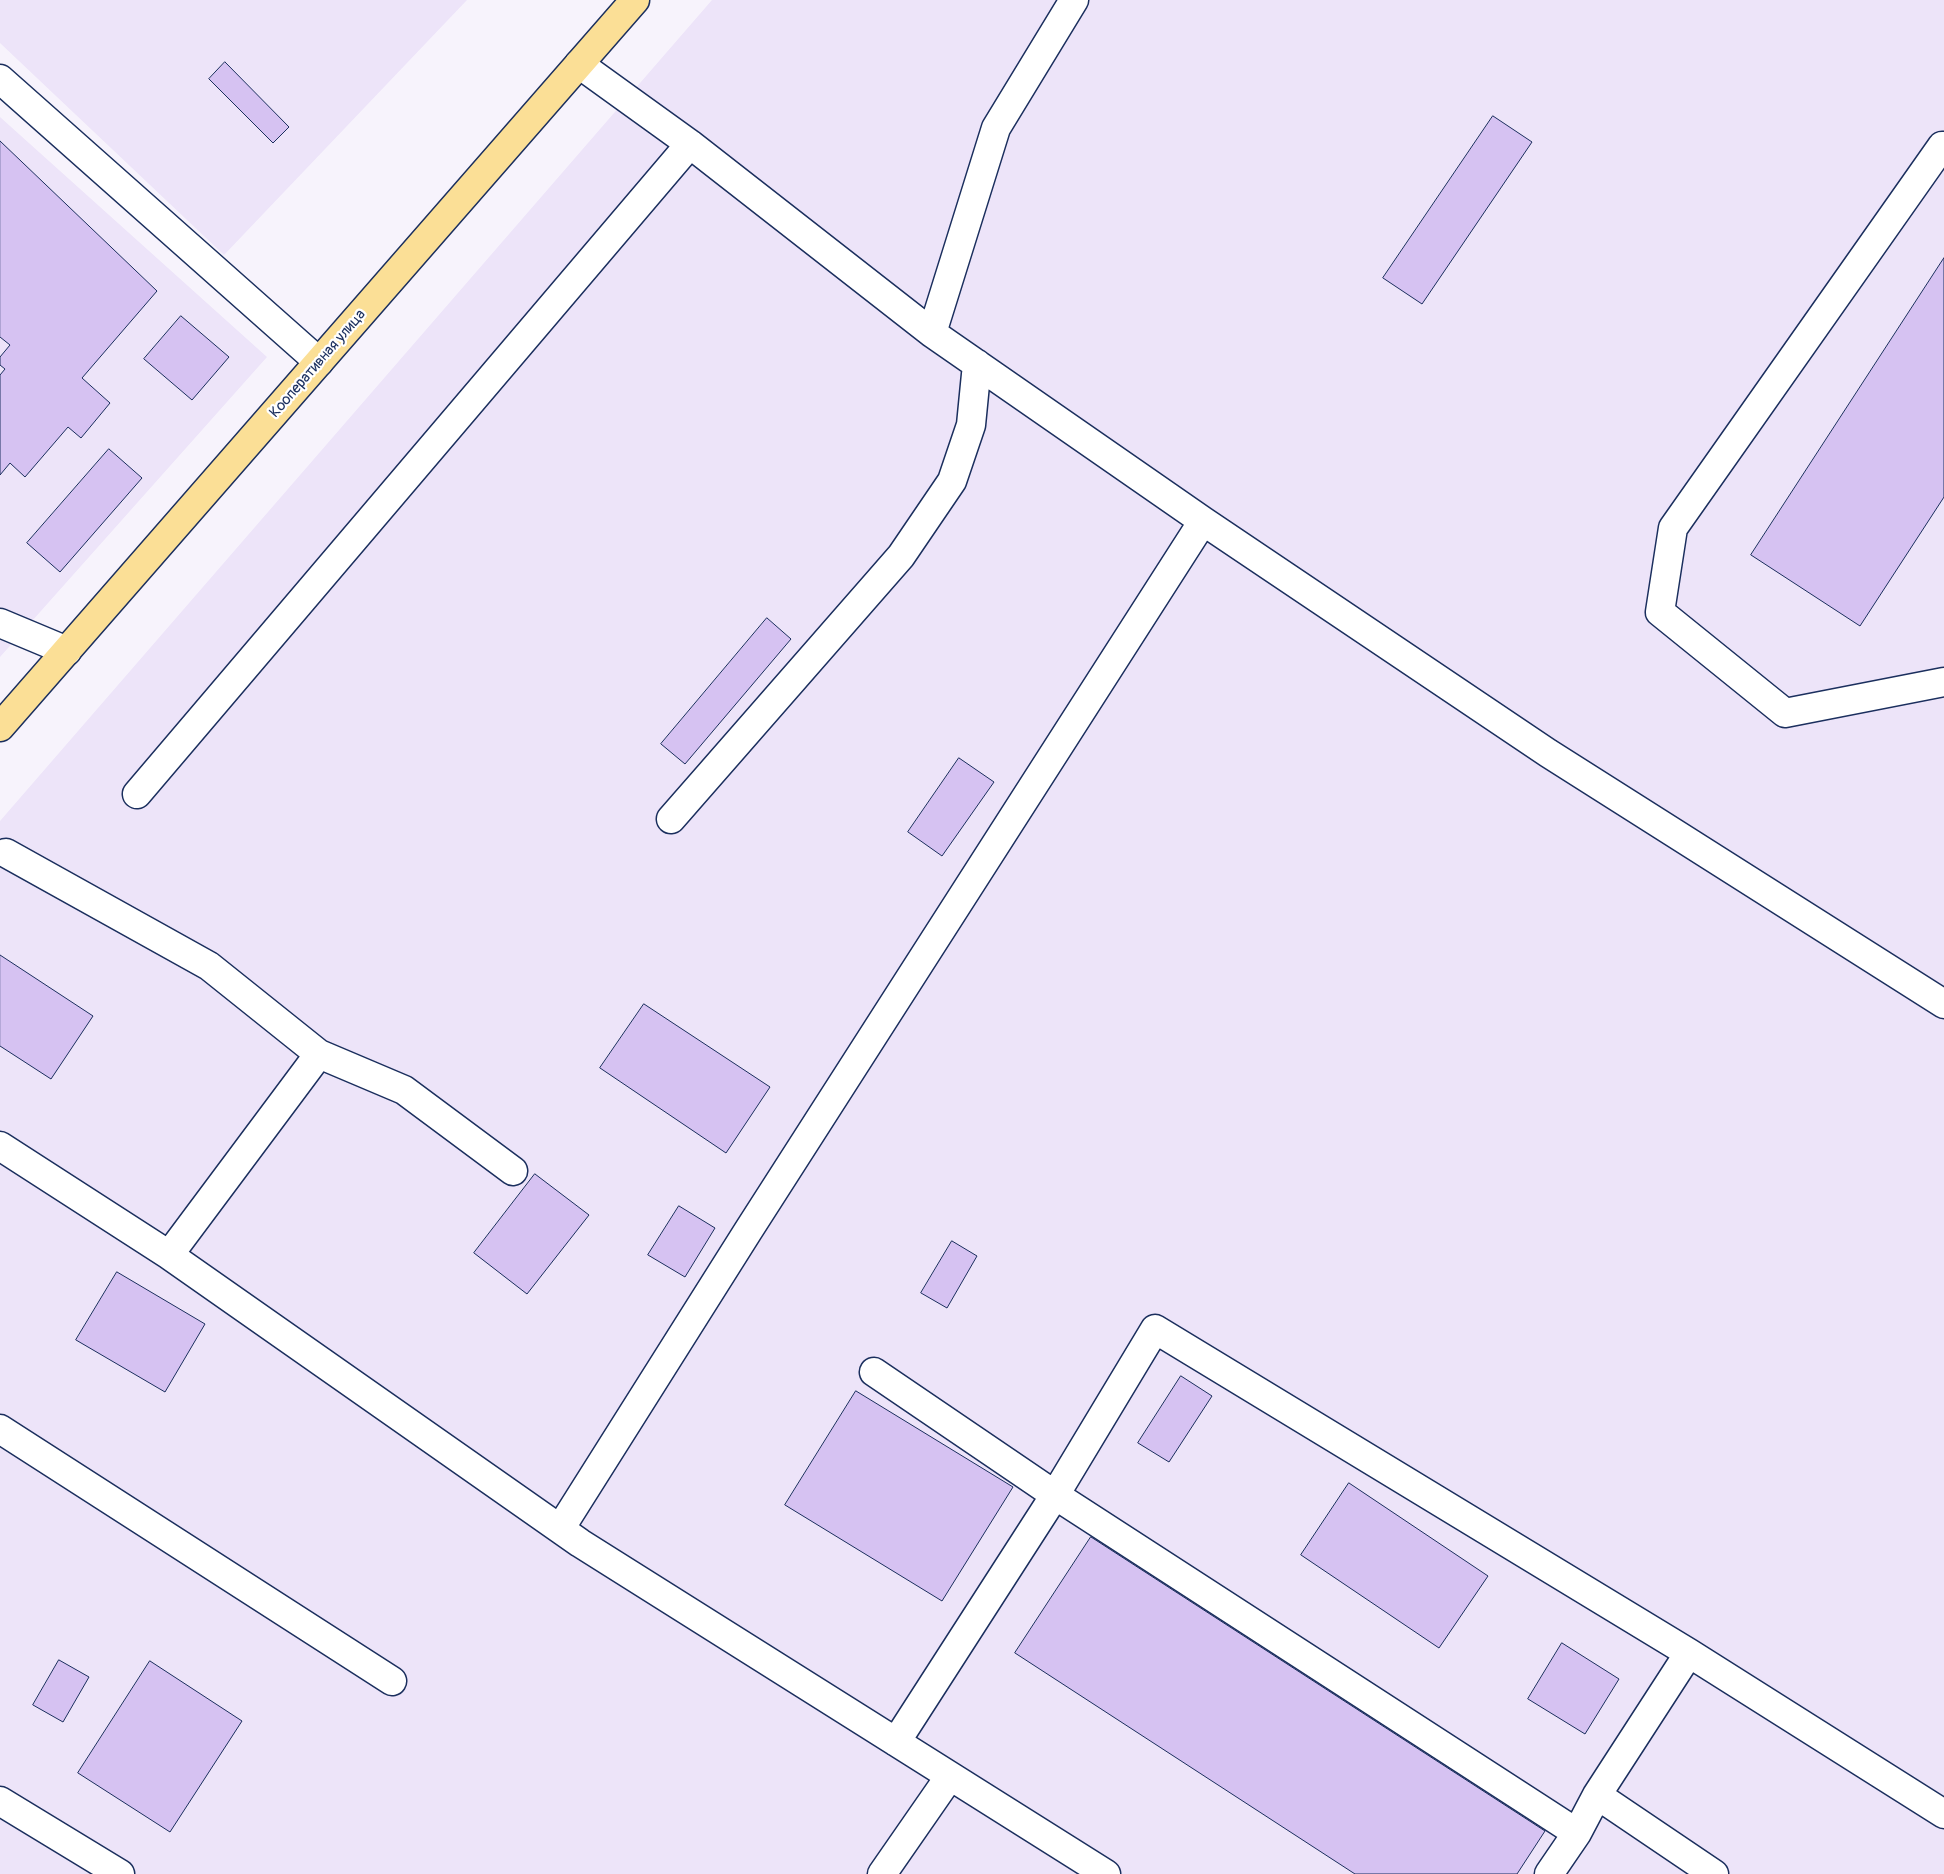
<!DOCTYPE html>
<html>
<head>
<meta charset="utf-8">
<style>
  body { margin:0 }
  canvas { display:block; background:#f7f3fc }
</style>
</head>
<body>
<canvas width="1944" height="1874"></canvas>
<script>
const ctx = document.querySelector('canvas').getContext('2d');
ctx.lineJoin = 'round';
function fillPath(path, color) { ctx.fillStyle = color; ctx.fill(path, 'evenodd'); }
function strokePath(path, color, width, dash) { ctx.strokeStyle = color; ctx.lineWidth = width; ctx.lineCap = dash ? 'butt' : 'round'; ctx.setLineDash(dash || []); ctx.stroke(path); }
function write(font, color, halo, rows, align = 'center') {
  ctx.font = font + ' Pangolin,sans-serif'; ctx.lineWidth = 4.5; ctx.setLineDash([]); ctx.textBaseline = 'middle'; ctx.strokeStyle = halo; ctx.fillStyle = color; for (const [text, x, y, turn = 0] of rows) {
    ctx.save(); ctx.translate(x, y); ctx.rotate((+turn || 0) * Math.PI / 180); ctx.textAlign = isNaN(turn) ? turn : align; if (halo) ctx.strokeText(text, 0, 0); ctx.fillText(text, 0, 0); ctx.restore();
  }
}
const built = new Path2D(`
  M0,0h467l-243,255 -224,-212z
  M712,0h1232v1874h-1944v-1053z
  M0,117l267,240 -267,300z`);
const building = new Path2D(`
  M225,62l64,65 -16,16 -64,-64z
  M1493,116l39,26 -110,162 -39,-26z
  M0,141l157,150 -75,87 28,25 -29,35 -13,-11 -43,50 -15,-14 -10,12v-100l5,-6 -5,-4v-8l10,-12 -10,-8z
  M1944,258v239l-84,129 -109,-71z
  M181,316l48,41 -37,43 -48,-41z
  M109,449l33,29 -82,94 -33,-29z
  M767,618l24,21 -106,125 -24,-20z
  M959,758l35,24 -52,74 -34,-24z
  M0,955l93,61 -42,63 -51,-33z
  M644,1004l126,83 -44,66 -126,-85z
  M535,1174l54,41 -62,79 -53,-41z
  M679,1206l36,22 -30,49 -37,-22z
  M952,1241l25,15 -30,52 -26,-15z
  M117,1272l88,52 -40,68 -89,-52z
  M1181,1376l31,20 -43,66 -31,-19z
  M856,1391l157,96 -71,114 -157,-96z
  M1349,1483l139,93 -49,72 -138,-93z
  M1091,1537l454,294 -28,43h-162l-340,-221z
  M1562,1643l57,36 -34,55 -57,-35z
  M59,1660l30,17 -26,45 -30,-17z
  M150,1661l92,60 -72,111 -92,-59z`);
const minor = new Path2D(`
  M579,64l111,80 242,189 271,188 345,232 396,251
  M0,79l319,283
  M1944,146h-2l-269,382 -13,84 125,101 159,-31
  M932,333l64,-205 78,-128
  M0,623l67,28
  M137,794l553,-650
  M671,819l230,-263 51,-75 19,-56 6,-61
  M6,853l203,113 110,88 85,36 109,81
  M0,1146l169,109 411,288 526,331
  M169,1255l150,-201
  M874,1372l181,123 522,338
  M0,1429l392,252
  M560,1529l188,-298 455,-710
  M896,1742l159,-247 100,-166 534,324 255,161
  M1597,1795l117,79
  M0,1801l120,73
  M882,1874l68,-98
  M1549,1874l28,-41 20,-38 92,-142`);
const major = new Path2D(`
  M0,727l635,-727`);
const streetNames = [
  ["Кооперативная улица",318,364,-49]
];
fillPath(built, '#ede4f9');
fillPath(building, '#d6c2f2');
strokePath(building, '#1b2f5e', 1);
strokePath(minor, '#1b2f5e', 31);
strokePath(major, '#1b2f5e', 31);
strokePath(minor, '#fff', 28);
strokePath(major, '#fbdf96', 28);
write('15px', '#1b2f5e', '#fff', streetNames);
</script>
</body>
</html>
